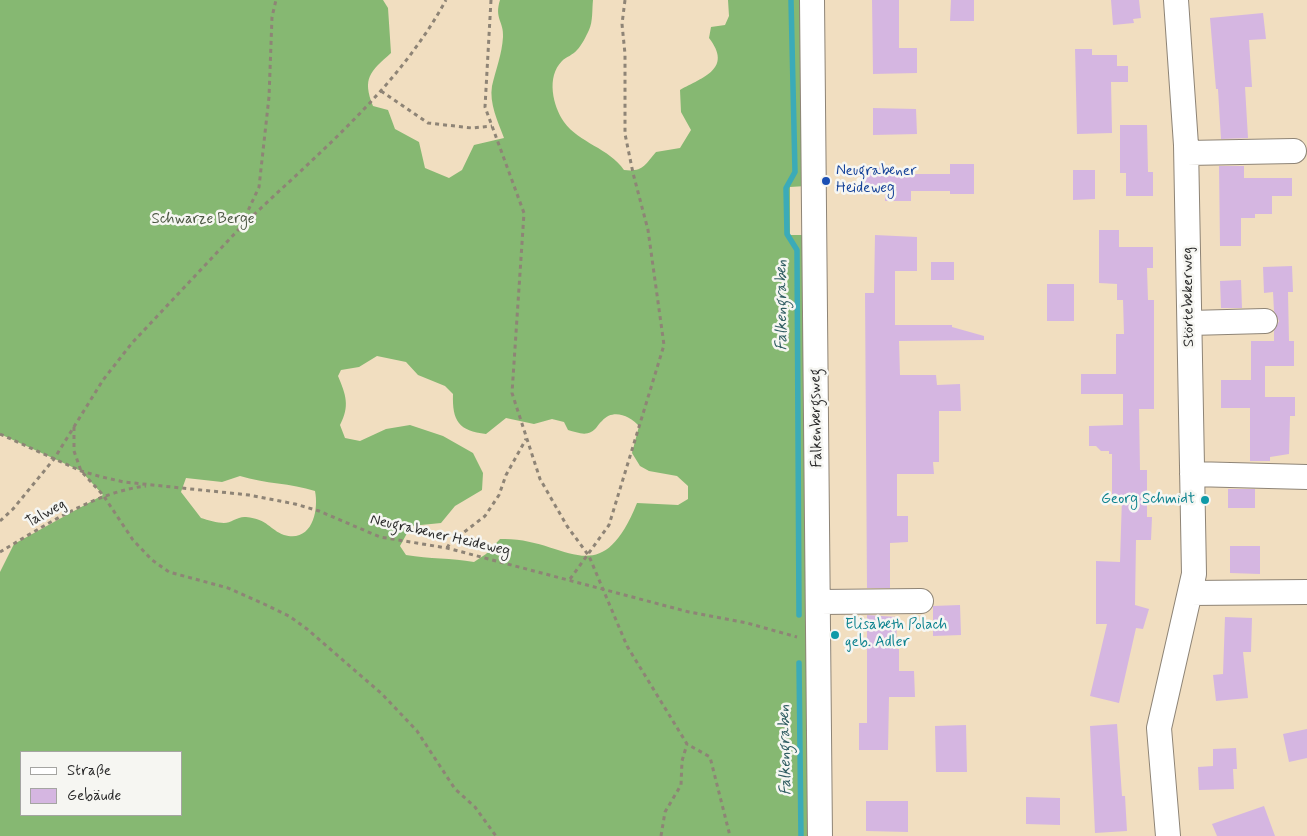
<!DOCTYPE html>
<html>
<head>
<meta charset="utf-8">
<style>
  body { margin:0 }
  #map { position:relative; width:1307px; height:836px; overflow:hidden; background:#f1dec0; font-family:Mynerve,sans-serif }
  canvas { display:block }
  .legend { position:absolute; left:20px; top:751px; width:162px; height:65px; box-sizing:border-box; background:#f6f6f2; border:1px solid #a5a5a2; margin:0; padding:6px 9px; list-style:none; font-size:15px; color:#2b2b2b }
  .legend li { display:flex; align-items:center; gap:10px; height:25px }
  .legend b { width:25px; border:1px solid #a5a5a2 }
</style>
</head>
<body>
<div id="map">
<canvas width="1307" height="836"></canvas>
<ul class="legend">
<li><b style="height:6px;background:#fff"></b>Straße</li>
<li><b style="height:14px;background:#d5b6e1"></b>Gebäude</li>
</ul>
</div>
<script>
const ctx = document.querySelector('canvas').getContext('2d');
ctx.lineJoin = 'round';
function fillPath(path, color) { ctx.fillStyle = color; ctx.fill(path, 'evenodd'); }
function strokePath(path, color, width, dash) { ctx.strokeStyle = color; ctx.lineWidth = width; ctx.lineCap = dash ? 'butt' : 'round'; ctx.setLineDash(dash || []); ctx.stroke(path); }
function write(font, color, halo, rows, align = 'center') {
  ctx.font = font + ' Mynerve,sans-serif'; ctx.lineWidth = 5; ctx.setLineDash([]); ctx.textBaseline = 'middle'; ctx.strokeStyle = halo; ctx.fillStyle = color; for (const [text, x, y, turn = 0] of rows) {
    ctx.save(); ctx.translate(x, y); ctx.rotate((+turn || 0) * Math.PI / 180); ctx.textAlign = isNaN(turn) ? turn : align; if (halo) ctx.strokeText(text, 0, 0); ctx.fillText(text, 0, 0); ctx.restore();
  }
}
const forest = new Path2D(`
  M0,0h383l5,8 3,45c-21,19 -29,25 -18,53l15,4 7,19 24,13 6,26 24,10 13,-8 12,-25 30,-7c-6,-16 -15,-35 -12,-52 4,-17 10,-32 11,-49 1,-16 -9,-18 -3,-37h93c-1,9 0,22 -4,30 -3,6 -7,15 -12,20 -4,5 -11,7 -15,11 -16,16 -9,45 2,61 15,21 45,26 60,48 19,2 20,-4 32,-18l24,-4 11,-18 -10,-18 -1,-22c23,-13 53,-21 29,-52l2,-11 14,-2 4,-9 -1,-16h76l2,186 -16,1v48h17l3,601h-810v-264l14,-28 89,-49 -22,-24 -81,-37zM377,356l29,6 12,13 27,11 8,8c-1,27 6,37 33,40l20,-16 28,6 18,-5 12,3 4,8c8,2 16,6 23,2 5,-2 7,-8 11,-11 11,-13 28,-5 37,5l-7,27 8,13 9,5 28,5 11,10v13l-10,6 -41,-2c-38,94 -72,33 -137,36l-14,15 -12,8c-23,-4 -44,-3 -68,-7l-6,-9 11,-20 30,-3 14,-17 27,-16 1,-17 -10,-20 -30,-17 -33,-11 -24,4 -26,12 -15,-3 -5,-13c10,-19 6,-30 -2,-49l3,-6 18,-3zM240,476c25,8 51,7 75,15 4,20 -3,52 -31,44 -14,-5 -16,-16 -38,-18 -8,-1 -15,6 -22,6 -7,0 -16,-3 -23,-5l-20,-26 5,-14 36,4zM21,752h160v63h-160z`);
const stream = new Path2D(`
  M791,0l4,172 -9,16 1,46 10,16 2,365
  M799,663l2,173`);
const building = new Path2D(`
  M872,0h27v48h18v25l-44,1z
  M951,0h23v21h-24z
  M1111,0h28l2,18 -8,1 1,4 -21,2z
  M1263,13l3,26 -17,1 3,47h-7l3,51 -27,1 -3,-50h-2l-6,-71z
  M1075,49h17v6h25v11h11v16h-17l1,51 -35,1z
  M873,108l43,1 1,25 -44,1z
  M1120,125h27l1,47h5v24h-27v-23h-6z
  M950,164h24v30h-24v-3h-39v10h-26v-7h-22v-27l23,1v6h64z
  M1219,166h25v12h48v18h-20v18h-17v4h-14v28h-21z
  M1073,170h22v29l-22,1z
  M1099,230h20v17h34v21h-6l1,32h6v109h-15l1,61h7v47h5l-1,23h-15l-1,65 14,4 -6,20 -7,-1 -17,75 -29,-7 17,-72h-11v-63l24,1 2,-65h-10v-43h-3v-3h-8l-5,-5h-7v-20l34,-1v-31h-42v-20h35v-40h8l-1,-34h-6v-16l-18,-1z
  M875,235l42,2v34h-22v54h57v2l32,9v4l-85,1 1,34h36l1,10 23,-1 1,27h-22v51h-6l1,12h-37v42h11v26l-18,1v45h-23l-2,-295h9z
  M931,262h23v18h-23z
  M1292,266l1,26h-5l1,49h5v25h-29v31h30v19h-5l-1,38 -19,3v4h-20v-53h-29v-28h30v-39h23v-10l5,-10 -5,-10 -1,-19 -9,1 -1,-26z
  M1241,280l1,28h-21l-1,-27z
  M1047,284h27v37h-27z
  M1228,489h27v19h-27z
  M1230,546h30v28l-30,-1z
  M960,605l1,30 -28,1v-30z
  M867,615l30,2 -1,32h3v22h15l1,26h-26l-1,53h-29v-27h8z
  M1225,617l27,1 -1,34h-8l5,46 -32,3 -3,-26 10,-1z
  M1117,724l5,72h3l2,35 -32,2 -5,-107z
  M966,725l1,47h-31l-1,-46z
  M1307,729v29l-18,4 -6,-28z
  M1236,748l1,21h-4l1,20 -35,1 -1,-23 15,-1v-17z
  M1026,797l34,1v27l-34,-1z
  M866,801h42v31l-42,-1z
  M1264,806l11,30h-58l-5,-12z`);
const path = new Path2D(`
  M491,0l-6,107 39,106 -12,180 28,86 27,47 22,30 38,90 60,98 23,13 20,79
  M381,91l47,32 44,5 20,-2
  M242,226c73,-70 155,-136 204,-226
  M74,427v24l7,20 22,24 30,45 19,20 17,12 59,16 36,16 25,12 18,13 75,65 35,37 38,58 20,18 21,29
  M0,434l81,37 21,6 22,5 125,13 46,9 24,7 61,26 67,11 242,64 58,11 50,14
  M0,521l13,-12 41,-50 49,-79 29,-37 108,-115 19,-41 10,-90 3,-80 4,-17
  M447,548l3,-5 35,-27 14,-21 7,-20 20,-36
  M0,552c44,-26 95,-60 146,-66
  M570,579l39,-54 55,-180 -16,-115 -15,-57 -8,-39v-80l-3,-30 3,-24
  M661,836l4,-24 16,-27 1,-24 5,-17`);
const minor = new Path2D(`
  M812,0l8,836
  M1187,153l107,-2
  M1190,323l75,-2
  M1192,474l115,3
  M1190,593l117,-1
  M820,602l101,-1
  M1168,836l-9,-108 35,-154 -8,-429 -10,-145`);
const markers = [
  [826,181,5,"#1a4fb4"],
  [1205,500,5,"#0f9aa8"],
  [835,635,5,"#0f9aa8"]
];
const transitNames = [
  ["Neugrabener",836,172],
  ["Heideweg",836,189]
];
const parkNames = [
  ["Schwarze Berge",203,220]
];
const streetNames = [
  ["Störtebekerweg",1189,297,-91],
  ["Falkenbergsweg",817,418,-91],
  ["Talweg",46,514,-29],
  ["Neugrabener Heideweg",440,536,13]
];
const cultureNames = [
  ["Georg Schmidt",1195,500],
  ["Elisabeth Polach",845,626,"left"],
  ["geb. Adler",845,643,"left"]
];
const waterNames = [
  ["Falkengraben",783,305,-90],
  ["Falkengraben",786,750,-91]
];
fillPath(forest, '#86b872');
strokePath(stream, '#3babb8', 5.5);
fillPath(building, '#d5b6e1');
strokePath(minor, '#8e8476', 26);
strokePath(path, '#8e8476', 3, [4, 4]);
strokePath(minor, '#fff', 24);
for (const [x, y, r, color] of markers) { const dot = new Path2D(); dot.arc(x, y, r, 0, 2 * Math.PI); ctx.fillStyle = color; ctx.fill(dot); strokePath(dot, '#f6f6f2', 2); }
write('15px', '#164399', '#f6f6f2', transitNames, 'left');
write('15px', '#4a5641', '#f6f6f2', parkNames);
write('15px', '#2b2b2b', '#f6f6f2', streetNames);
write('15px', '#0d838f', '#f6f6f2', cultureNames, 'right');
write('italic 16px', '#315e63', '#f6f6f2', waterNames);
</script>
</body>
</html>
